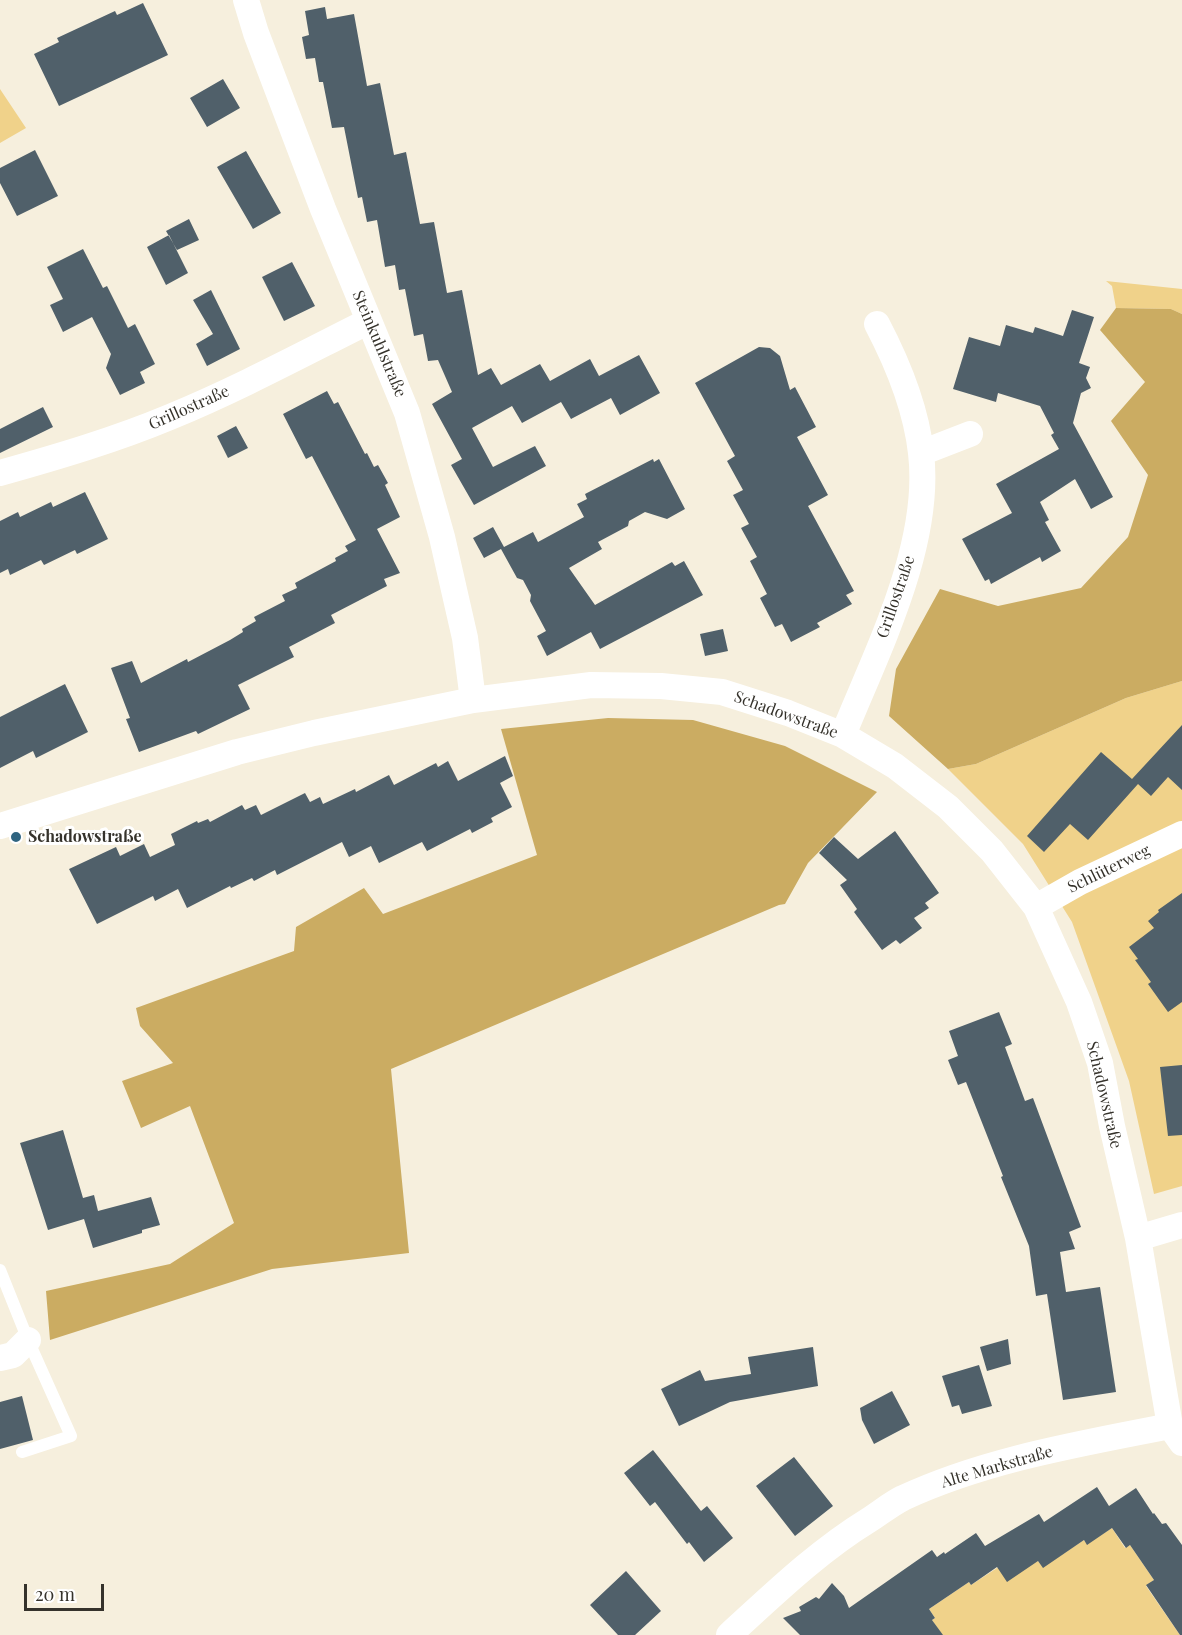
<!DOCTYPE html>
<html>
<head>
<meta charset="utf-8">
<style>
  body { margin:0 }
  #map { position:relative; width:1182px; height:1635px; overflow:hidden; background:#f6efdd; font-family:"Playfair Display",serif }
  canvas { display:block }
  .scale { position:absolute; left:24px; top:1584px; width:80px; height:27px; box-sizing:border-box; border:3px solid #35322b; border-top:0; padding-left:8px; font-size:18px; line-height:21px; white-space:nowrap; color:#35322b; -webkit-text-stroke:4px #fff; paint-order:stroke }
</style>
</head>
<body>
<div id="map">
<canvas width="1182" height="1635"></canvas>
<div class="scale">20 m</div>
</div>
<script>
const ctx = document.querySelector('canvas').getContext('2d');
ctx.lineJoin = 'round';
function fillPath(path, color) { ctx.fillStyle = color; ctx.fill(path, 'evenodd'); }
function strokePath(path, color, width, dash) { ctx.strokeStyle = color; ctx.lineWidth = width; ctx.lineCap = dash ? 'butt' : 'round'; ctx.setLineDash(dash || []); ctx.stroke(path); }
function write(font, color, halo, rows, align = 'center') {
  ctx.font = font + ' "Playfair Display",serif'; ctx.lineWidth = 6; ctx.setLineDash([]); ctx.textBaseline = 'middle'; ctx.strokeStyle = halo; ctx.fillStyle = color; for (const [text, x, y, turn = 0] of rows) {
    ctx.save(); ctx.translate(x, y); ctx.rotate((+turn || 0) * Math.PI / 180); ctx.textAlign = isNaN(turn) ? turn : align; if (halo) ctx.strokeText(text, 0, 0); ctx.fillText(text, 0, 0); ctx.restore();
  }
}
const green = new Path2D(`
  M0,89l26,39 -26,15z
  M1106,281l76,8v25l-11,-5 -55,-1 -4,-22z
  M1182,681v505l-28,8 -25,-113 -57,-159 -49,-78 -75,-75 28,-5 150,-66z
  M1112,1528l13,20 5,-3 24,35 -8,6 34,49h-238l-10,-15 3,-2 -6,-9 40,-27 2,3 26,-17 41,-7 5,6 41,-27 3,4z`);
const forest = new Path2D(`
  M1116,308l55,1 11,5v367l-56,17 -150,66 -28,5 -59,-53 7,-47 44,-80 58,17 83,-18 47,-51 20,-62 -37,-54 34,-39 -45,-52z
  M608,718l85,2 92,26 92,46 -69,71 -23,41 -6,1 -388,164 18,184 -137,16 -222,71 -4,-49 124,-27 64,-41 -44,-117 -49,22 -19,-47 51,-18 -33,-37 -4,-18 158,-57 2,-24 68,-39 19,26 154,-59 -36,-126z`);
const building = new Path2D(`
  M143,3l25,52 -109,51 -25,-52 25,-12 -2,-4 58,-27 2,4z
  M325,7l2,12 27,-5 13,72 13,-3 14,72 12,-3 14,72 14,-2 13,71 15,-3 16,85 13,-7 10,17 39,-21 10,17 40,-22 9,17 40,-21 21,38 -40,22 -9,-17 -40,21 -10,-17 -39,21 -10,-17 -40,22 21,39 42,-21 11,20 -72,39 -23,-40 11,-6 -30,-55 20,-12 -14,-32 -10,1 -5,-27 -9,2 -9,-47 -6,1 -4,-25 -10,2 -8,-47 -10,2 -5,-25 -4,1 -14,-71 -12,1 -9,-46h-4l-4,-24 -9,1 -4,-22 7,-2 -4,-24z
  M223,79l17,29 -33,19 -17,-29z
  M35,150l23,46 -41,20 -17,-33v-15z
  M246,151l35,62 -28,16 -36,-62z
  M189,219l10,21 -22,10 -11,-19z
  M169,235l19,38 -22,12 -19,-38z
  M83,249l20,39 4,-2 21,42 7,-4 20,40 -15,8 5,11 -25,12 -14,-27 5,-14 -19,-37 -29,15 -13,-27 13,-6 -16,-32z
  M292,262l23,44 -31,15 -22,-44z
  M211,290l29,59 -33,17 -11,-22 17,-10 -20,-34z
  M1072,310l22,7 -15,46 11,4 -4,11 5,10 -10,5 -8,30 40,74 -22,12 -16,-30 -35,23 9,18 -4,2 16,29 -19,11 -2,-5 -49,27 -2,-5 -4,2 -23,-42 50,-26 -16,-29 63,-35 -8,-14 3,-2 -14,-27 -42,-13 -2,9 -43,-13 16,-52 31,9 6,-21 27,8 2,-6 28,9z
  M759,347l11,1 10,8 10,34 5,-3 21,40 -19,10 31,58 -20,11 46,85 -8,4 6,9 -35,19 3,4 -29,15 -9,-18 -7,3 -15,-29 7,-4 -17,-33 7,-4 -16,-29 8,-4 -16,-29 10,-5 -16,-29 8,-5 -40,-73z
  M327,391l7,13 4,-2 27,52 2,-1 7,14 4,-2 10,18 -3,2 15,32 -23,12 23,44 -16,6 3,7 -56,29 4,8 -46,24 5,10 -56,28 12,24 -52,25 -2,-3 -57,21 -13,-33 4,-1 -19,-50 21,-7 9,22 46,-24 1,3 42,-22 13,-8 -1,-3 14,-8 -2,-4 31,-16 -3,-6 15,-7 -2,-5 41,-22 -1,-3 13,-7 -3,-5 11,-6 -44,-84 -6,3 -23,-45z
  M43,407l10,20 -53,26v-24z
  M236,426l12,22 -20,10 -11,-22z
  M653,459l1,3 5,-3 26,50 -18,10 -22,-7 -16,9 -1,5 -30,16 4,7 -33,19 26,37 77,-43 3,4 9,-5 19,34 -103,54 -9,-17 -44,24 -10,-20 9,-5 -16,-30 1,-6 -8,-15 -6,-2 -16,-29 -17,9 -11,-20 20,-11 11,20 29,-15 5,10 46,-25 -7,-13 10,-5 -2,-5z
  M85,492l23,47 -31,15 -2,-4 -31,15 -3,-5 -31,15 -2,-6 -8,4v-52l18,-9 2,5 31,-15 2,5z
  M723,629l5,22 -23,5 -5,-22z
  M65,684l23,48 -52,26 -3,-7 -33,17v-51z
  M1182,725v65l-14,-13 -17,19 -13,-12 -50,56 -18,-16 -26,28 -17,-16 74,-84 31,27z
  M505,756l8,20 -13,7 12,24 -21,11 2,4 -21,11 -2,-4 -43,22 -5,-9 -43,21 -8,-17 -22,11 -7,-15 -65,33 -2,-5 -21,11 -2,-3 -21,10 -1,-2 -43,22 -9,-19 -23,12 -2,-5 -56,28 -28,-55 47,-22 4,9 24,-12 6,13 25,-12 -4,-11 26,-13 1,2 10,-4 2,3 32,-17 3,5 11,-5 5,10 44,-22 5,9 10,-5 3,7 32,-15 1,3 33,-17 5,10 42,-22 2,4 10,-6 10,20z
  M895,831l44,62 -14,10 4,5 -15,10 8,10 -22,16 -4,-4 -14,10 -28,-38 3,-3 -17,-24 7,-5 -28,-27 15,-16 24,22z
  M1182,893v109l-14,10 -20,-28 3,-2 -16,-22 3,-1 -9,-12 25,-19 -6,-7 11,-9 -1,-2z
  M999,1012l13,32 -7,3 20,54 8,-3 48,129 -12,5 6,17 -15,3 6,40 34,-5 16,105 -53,8 -16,-106 -11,2 -7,-50 -28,-69 2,-1 -37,-94 -8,3 -10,-25 10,-4 -9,-25z
  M1182,1065v70l-14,1 -8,-69z
  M63,1130l20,68 11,-3 4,16 53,-14 9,28 -18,5v3l-49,15 -9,-29 -36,11 -28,-87z
  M1008,1339l3,25 -24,7 -7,-24z
  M813,1347l5,39 -88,16 -51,24 -18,-37 39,-19 5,11 46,-7 -3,-17z
  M979,1365l13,41 -30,8 -3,-9 -7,2 -10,-31z
  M892,1391l18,34 -36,19 -12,-24 -2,-12z
  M22,1396l11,44 -33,9v-47z
  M653,1450l48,61 6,-5 26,32 -29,24 -15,-20 -2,2 -32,-42 -5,4 -26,-33z
  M794,1457l39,49 -38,30 -39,-50z
  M1097,1487l12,19 27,-18 17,26 1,-1 8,11 4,-1 16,22v90h-2l-34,-50 8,-5 -24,-35 -4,3 -14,-20 -25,17 -3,-5 -41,28 -5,-7 -31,21 -10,-15 -26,18 -2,-3 -40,27 6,9 -3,2 11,15h-143l-17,-17 18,-7 -2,-4 17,-10 3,2 13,-16 12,13 5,12 83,-58 5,7 7,-5 1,2 31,-21 9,13 54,-32 5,8z
  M626,1571l35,40 -26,24h-17l-28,-30z`);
const lane = new Path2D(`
  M0,1270l28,70 43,96 -49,16`);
const street = new Path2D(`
  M246,0l10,33 67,176 84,204 35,124 23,101 8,62
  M921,453l49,-19
  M0,473c57,-16 115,-33 170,-56 68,-28 133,-63 199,-96
  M843,735c34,-84 89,-190 78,-282 -5,-46 -23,-89 -44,-129
  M0,826l237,-74 77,-19 159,-33 118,-15 70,1 61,6 66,21 55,22 52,31 53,41 44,44 44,56 43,95 21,61 12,63 26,112 32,188 12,17
  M1036,907l44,-25 102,-48
  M1138,1238l44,-13
  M0,1358l13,-3 15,-15
  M729,1635c45,-41 88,-83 140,-115 11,-7 22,-16 34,-22 84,-39 177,-54 267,-72`);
const markers = [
  [16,837,6,"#2f6480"]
];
const streetNames = [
  ["Steinkuhlstraße",379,344,67],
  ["Grillostraße",189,408,-24],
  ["Grillostraße",896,597,-71],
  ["Schadowstraße",786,715,20],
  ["Schlüterweg",1109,869,-26],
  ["Schadowstraße",1104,1095,77],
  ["Alte Markstraße",997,1467,-16]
];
const poiNames = [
  ["Schadowstraße",28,837]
];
fillPath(green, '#f0d28a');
fillPath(forest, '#cbac62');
fillPath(building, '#50606a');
strokePath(lane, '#fff', 12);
strokePath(street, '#fff', 26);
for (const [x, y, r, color] of markers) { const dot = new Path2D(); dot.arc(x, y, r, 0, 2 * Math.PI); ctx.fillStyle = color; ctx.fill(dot); strokePath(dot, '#fff', 2); }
write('16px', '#35322b', '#fff', streetNames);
write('bold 16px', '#35322b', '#fff', poiNames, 'left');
</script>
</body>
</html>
